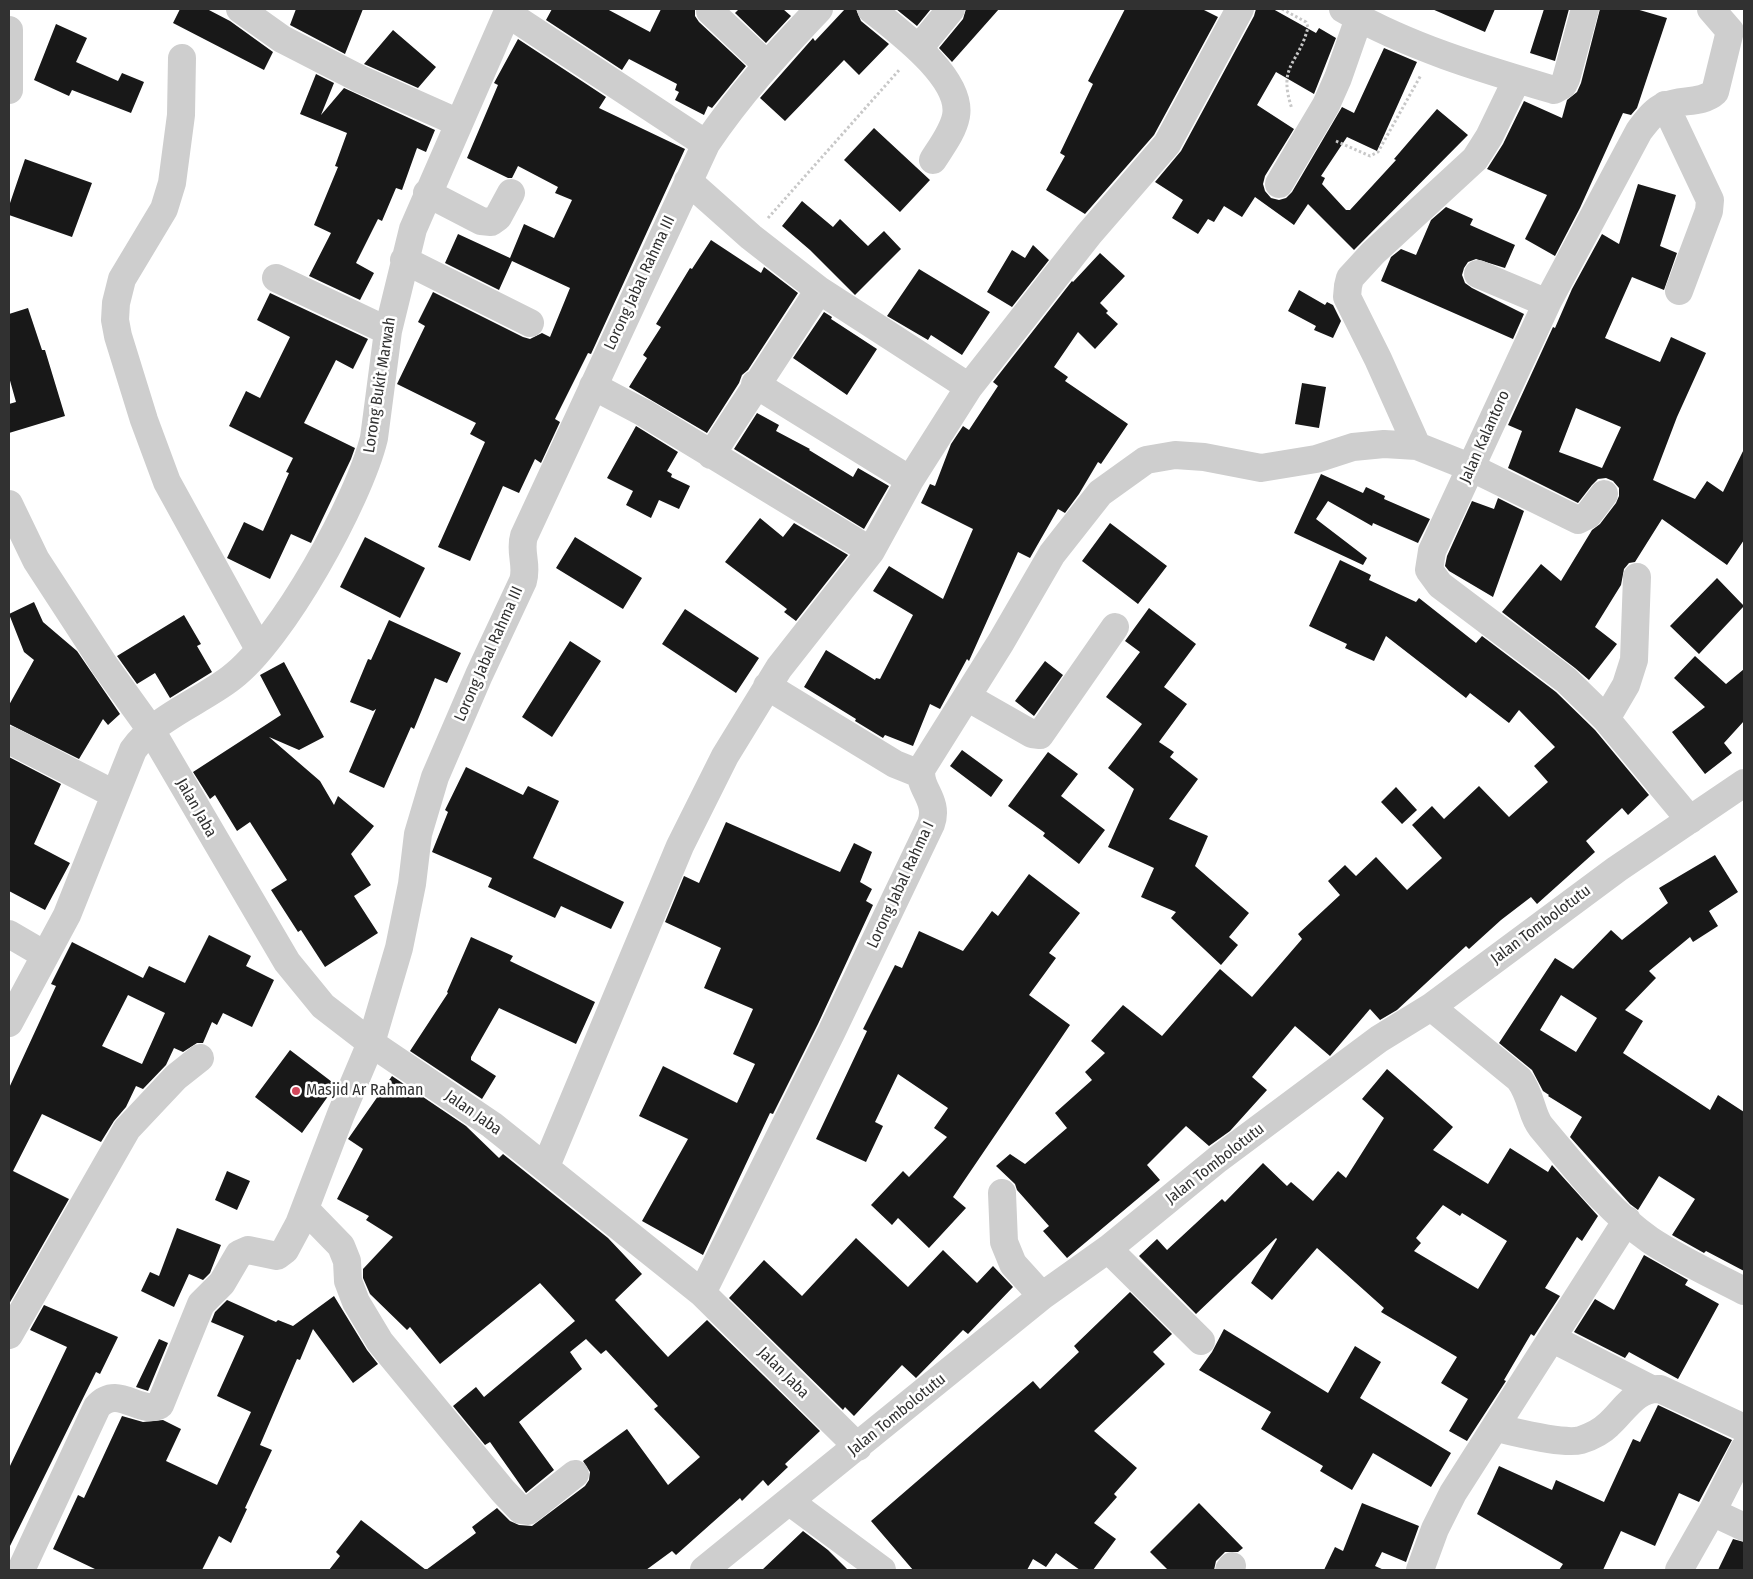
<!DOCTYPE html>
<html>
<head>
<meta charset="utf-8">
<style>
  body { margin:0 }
  #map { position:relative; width:1753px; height:1579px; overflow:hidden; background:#fff; font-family:"Fira Sans Condensed",sans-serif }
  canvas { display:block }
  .frame { position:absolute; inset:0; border:10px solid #313131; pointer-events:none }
</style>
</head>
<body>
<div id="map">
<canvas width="1753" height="1579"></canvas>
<div class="frame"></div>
</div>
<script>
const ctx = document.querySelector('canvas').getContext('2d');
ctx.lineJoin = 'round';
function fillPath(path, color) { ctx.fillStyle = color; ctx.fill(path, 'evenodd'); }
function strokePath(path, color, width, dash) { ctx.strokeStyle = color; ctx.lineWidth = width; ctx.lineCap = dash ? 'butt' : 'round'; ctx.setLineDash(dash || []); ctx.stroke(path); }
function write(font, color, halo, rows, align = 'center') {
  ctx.font = font + ' "Fira Sans Condensed",sans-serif'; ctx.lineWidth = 5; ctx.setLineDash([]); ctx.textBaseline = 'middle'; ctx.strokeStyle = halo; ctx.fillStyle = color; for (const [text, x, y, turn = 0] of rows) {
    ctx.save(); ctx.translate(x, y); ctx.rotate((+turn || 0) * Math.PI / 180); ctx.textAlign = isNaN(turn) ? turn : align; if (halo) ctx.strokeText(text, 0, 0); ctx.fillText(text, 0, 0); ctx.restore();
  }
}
const building = new Path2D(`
  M180,9h27l23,12 43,31 -9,18 -91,-47z
  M296,9h67l-18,45 -55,-29z
  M552,9h55l43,23 11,-23h34v7l4,6 47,44 -34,42 -4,-2 -4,9 -29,-15 4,-8 -4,-2 2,-6 -48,-25 -7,11 -76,-50z
  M739,9h44l8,7 -25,27 -31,-30z
  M845,9h11l5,12 28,23 -30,31 -15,-15 -59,61 -25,-23 53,-60 2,3z
  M896,9h35l-14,17z
  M966,9h33l-47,53 -13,-14 24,-29z
  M1125,9h77l16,8 -64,118 -69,79 -39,-24 19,-34 -5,-3 33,-69 -5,-3z
  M1256,9h17l43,24 3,-5 17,10 -22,56 -38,-22 -19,33 37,24 -29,47 -2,8 2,7 6,7 8,2 7,-2 6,-6 50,-85 12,6 30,-65 33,14 -40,89 -30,-14 -26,39 4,2 -3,6 24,26h4l46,-50 -2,-1 43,-50 31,26 -114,115 -46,-46 -14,21 -39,-28 -13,20 -18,-11 -10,16 -6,-3 -10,15 -26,-16 11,-18 -28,-18 26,-31 73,-135z
  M1432,9h63l-10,23z
  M1544,9h25l-14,52 -25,-8z
  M1600,9h36l31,9 -30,90 -6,7 -8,-2 -43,95 -25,48 -30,-17 22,-44 -60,-26 16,-25 21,-43 38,17 5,-18 10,-8 4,-9z
  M56,24l31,14 -11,24 42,19 4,-8 22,9 -13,31 -59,-23 -3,6 -35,-16z
  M393,30l43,37 -18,21 -54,-24z
  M518,39l88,58 -7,11 86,41 -94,205 -3,-1 -33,66 5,3 -19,41 -6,-4 -16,34 -16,-7 -33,75 -32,-14 47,-105 -15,-8 6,-11 -79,-39 28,-58 -7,-4 15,-30 90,45 7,2 12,-6 8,4 20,-49 -58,-27 -13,29 -54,-27 13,-29 52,24 14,-34 30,14 18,-38 -17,-7 3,-6 -40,-21 -6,12h-4l-41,-20 31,-73 -4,-2z
  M316,74l18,9 -13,32 23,-27 91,42 -9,22 -9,-4 -15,42 -6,-2 -14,33 -4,-2 -22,44 18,10 -14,27 -51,-24 22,-43 -17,-8 24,-58 -3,-1 12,-33 -47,-19z
  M874,128l56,52 -30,32 -56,-52z
  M25,159l67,24 -20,54 -63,-22v-9z
  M1638,184l38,11 -16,51 17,7 -13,37 -32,-13 -27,61 55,24 11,-25 35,16 -29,64 -24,63 42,19 12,-18 16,11 21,-43v91l-17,25 -65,-46 -27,43 -6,1 -5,6 -3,16 -26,42 22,17 -28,36 -14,-12 -73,-56 39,-48 20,17 31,-51 8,-6 16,-21 3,-7v-8l-6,-7 -7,-3 -8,1 -6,6 -14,18 -70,-35 14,-37 -14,-6 45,-98 2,1 17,-39 30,-55 17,10zM1576,408l45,19 -19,41 -43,-16z
  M802,201l31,26 7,-8 28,27 16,-15 17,18 -46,46 -45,-45 -28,-24z
  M1446,207l27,12 -3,6 45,20 -10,23 -29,-9 -8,3 -4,6 -2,7 3,8 7,5 52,26 -11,25 -132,-58 10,-24 10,-8 15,6 15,-35z
  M711,240l50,33 3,-6 34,26 -50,77 -6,5 -3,8 -32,50 -78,-46 18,-29 -4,-3 18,-28 -5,-3 34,-56 2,1z
  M1033,245l16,15 -37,47 -25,-15 25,-42 13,8z
  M1100,253l25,23 -25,27 8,8 -2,2 12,11 -23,25 -17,-17 -24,35 14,10 -3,4 63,43 -27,40 -3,-2 -19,32 -14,19 -7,-4 -28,49 -12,-6 -49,109 -2,-2 -27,50 -10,-5 -17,42 -28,-11 -2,3 -28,-17 1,-2 -52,-32 22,-37 49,30 1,-2 4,1 33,-64 -40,-24 16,-25 54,33 30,-70 -52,-26 9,-19 5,2 16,-42 12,-18 6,4 29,-44 -5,-4 79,-101 1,1z
  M919,269l71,43 -28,43 -31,-20 -3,5 -41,-24z
  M1299,290l26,15 2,-3 6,3 8,16 -8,17 -19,-8 2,-4 -28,-15z
  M270,293l98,46 -15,30 -17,-9 -32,63 51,25 -4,11 -40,84 -20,-9 -21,45 -43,-21 17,-36 19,9 26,-58 -3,-1 7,-14 -64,-32 17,-35 14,7 30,-61 -33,-17z
  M28,308l14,42h3l20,66 -56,17v-29l7,-2 -7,-25v-63z
  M824,312l8,5 -1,2 46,30 -30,46 -54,-37z
  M1302,383l24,4 -7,41 -24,-4z
  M757,413l22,12 -3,6 34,18 -1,1 44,27 5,-9 31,18 -25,43 -130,-80z
  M636,426l42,26 -11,19 5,3 -1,3 19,9 -11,23 -20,-9 -8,18 -25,-13 7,-14 -26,-13z
  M1321,474l42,19 3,-6 19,9 -1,3 46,20 -12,24 -45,-20 -1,3 -44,-25 -12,18 51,39 -4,7 -69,-32z
  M1498,498l26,13 -31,86 -44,-26 -4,-5 2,-10 25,-55 22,8z
  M760,518l23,19 11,-14 54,32 -52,66 -12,-9 3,-3 -62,-47z
  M1110,523l57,43 -29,38 -56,-43z
  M365,537l60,31 -25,50 -60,-31z
  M575,537l67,41 -19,31 -67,-41z
  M1340,560l31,15 -2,5 47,22 3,-4 57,45 6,-7 74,56 39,38 54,65 -21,20 -6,-7 -36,33 9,11 -58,52 -6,-7 -30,23 -32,29 -3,-3 -69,64 -17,10 -10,-11 -40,47 -35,-30 -43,51 15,13 -37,41 -21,15 -23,-20 -39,39 13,15 -93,78 -24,-27 6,-5 -32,-36 -2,-6 -19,-18 14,-12 15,10 42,-36 -12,-15 37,-33 -7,-8 20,-19 -14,-12 32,-36 39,31 58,-67 32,28 50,-58 -4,-5 42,-39 -12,-14 17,-16 11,11 20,-19 31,33 35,-32 -30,-33 20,-19 12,13 35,-33 30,31 39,-35 -14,-16 21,-19 -36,-37 -10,13 -39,-30 -4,5 -80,-62 -12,25 -29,-13 2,-4 -38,-18z
  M1717,578l27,28 -45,48 -29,-28z
  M34,602l9,20 34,29 43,63 -12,11 -5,-6 -24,40 -70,-35v-19l25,-45 -10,-8 -15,-38z
  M1149,608l47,36 -32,43 23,17 -28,38 15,10 -4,5 28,22 -29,40 39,17 -13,30 54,47 -20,24 9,8 -17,20 -50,-47 5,-6 -35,-15 13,-29 -46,-21 26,-58 -26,-21 34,-44 -36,-27 34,-45 -15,-11z
  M685,609l74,49 -23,35 -74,-49z
  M184,615l17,29 -4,2 15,26 -42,26 -15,-25 -18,11 -20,-28z
  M389,620l72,33 -14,30 -12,-5 -21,51 -3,-2 -27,61 -35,-16 27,-63 -3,2 -23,-9 18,-43 3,1z
  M570,641l31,20 -49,76 -30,-20z
  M1695,656l31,28 18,-15v52l-20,22 8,10 -27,21 -33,-42 33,-25 -31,-29z
  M1045,661l18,14 -29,41 -19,-15z
  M284,662l40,75 -25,13 -30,-13 51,44 14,24 4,-9 36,30 -23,28 20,31 -17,11 24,37 -53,34 -24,-37 -3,2 -27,-42 16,-10 -37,-58 -13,9 -22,-36 -5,4 -17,-27 88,-57 -21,-40z
  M962,750l41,30 -12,17 -41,-31z
  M1048,752l30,22 -17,22 44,34 -26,34 -36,-28 2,-3 -37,-27z
  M9,757l52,27 -27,60 36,19 -25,47 -36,-19z
  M466,767l57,28 5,-9 31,15 -26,57 91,44 -13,27 -50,-23 -6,12 -67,-31 4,-9 -60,-26 16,-40 -3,-2z
  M1396,787l21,23 -15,14 -21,-22z
  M726,822l114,50 14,-29 18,9 -12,30 12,7 -6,12 7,4 -55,119 -45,90 -3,-1 -67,142 -61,-34 46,-82 -49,-23 24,-50 74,37 18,-39 -22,-10 20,-45 -49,-21 17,-40 -56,-26 19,-46 15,7z
  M1715,855l23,37 -29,19 9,15 -25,16 -3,-5 -41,34 7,7 -31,32 18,11 -20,32 87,57 8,-15 26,17v159l-38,-20 -2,2 -32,-18 23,-36 -36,-23 -21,34 -8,-6 -60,-67 12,-20 -34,-21 1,-1 -6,-4 -11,-21 -33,-27 56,-85 18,11 38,-39 11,10 46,-37 -9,-15zM1561,995l36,23 -21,34 -36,-22z
  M1029,874l51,39 -31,40 7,5 -27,37 41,30 -117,172 13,11 -37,40 -31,-30 -6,7 -21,-20 32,-34 6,6 38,-40 -13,-9 14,-20 -50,-34 -23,48 8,4 -17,36 -50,-23 51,-108 -4,-2 32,-64 7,3 17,-37 44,20 29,-40 6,5z
  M209,935l42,21 -5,10 28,14 -22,47 -29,-14 -6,12 -5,-3 -9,21h-6l-14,9 -9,-4 -8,17 -23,24 -7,-3 -10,21 -12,14 -13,21 -59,-28 -29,57 56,28 -60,105v-216l47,-102 -5,-2 21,-42 71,36 6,-12 36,17zM128,995l37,18 -23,51 -40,-18z
  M471,937l42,19 -3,5 85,41 -19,42 -77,-36 -28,49v3l25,16 -14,23 -72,-48 38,-58 -1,-1z
  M290,1050l46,35 -34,48 -47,-36z
  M1387,1069l66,58 -20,23 55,34 22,-36 38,24 4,-7 46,51 -16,25 -5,-4 -32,51 15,8 -26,40 -3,-2 -27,46 2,1 -39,60 -18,-10 19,-32 -27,-16 16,-26 -76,-45 3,-4 -67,-60 -45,52 -21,-17 26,-44 -1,-1 -80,76 -57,-58 18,-17 10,11 55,-51 3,3 38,-39 24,23 4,-4 22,19 25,-30 8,7 38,-60 -22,-19zM1443,1205l17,11 2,-3 45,28 -29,48 -64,-38 7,-8 -5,-5z
  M392,1076l74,50 33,32 4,-4 105,84 34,36 -27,26 53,57 39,-37 113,111 -35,33 3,3 -20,19 -5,-6 -21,21 -2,-3 -64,57 -4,-4 -26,19h-317l11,-14 -4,-4 25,-32 65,50 50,-37 -4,-6 25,-19 13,13 9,4 13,1 53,-40 4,-6 1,-8 -7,-11 44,-32 41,56 32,-28 -46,-48 4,-3 -52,-56 -5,4 -15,-15 -16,13 12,17 -63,53 35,48 -28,23 -36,-51 -5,3 -32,-39 23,-19 8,10 91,-76 -35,-38 -100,81 -30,-37 -3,3 -37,-36 -7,-16v-9l30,-32 -27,-17 3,-4 -32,-17 26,-50 -15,-10z
  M227,1171l23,10 -13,29 -22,-10z
  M177,1228l44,17 -11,28 -7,7 -14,-6 -15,33 -33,-16 9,-19 9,4z
  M856,1238l52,49 35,-37 34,33 16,-17 20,21 -45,47 -5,-4 -47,48 -14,-13 -48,51 -9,-9 -2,3 -114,-112 35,-38 38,36z
  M1644,1255l44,25 -3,5 34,19 -41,75 -49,-27 -4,6 -51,-26 21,-33 19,11z
  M1130,1292l42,42 -19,18 12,12 -71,67 43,37 -23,26 3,3 -23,26 22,16 -23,31h-13l-24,-17 -10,14 -13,-8 -6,11h-114l-42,-49 162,-140 7,8 39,-37 -5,-6z
  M334,1296l33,54 11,14 -25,19 -40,-54 -13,31 -3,-1 -37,86 12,5 -27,58 2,1 -16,34 -12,-7 -17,34h-105l-44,-21 25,-54 6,3 38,-82 21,6 20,-2 18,9 -15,32 51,24 34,-73 -34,-16 27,-60 -33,-14 4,-10 12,-12 49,22 2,-2 15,6z
  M44,1305l74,32 -18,37 -4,-2 -87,176v-80l58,-121 -37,-17z
  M1224,1329l104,64 27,-47 26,16 -21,36 91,55 -20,34 -58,-34 -21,37 -32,-19 3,-5 -62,-37 10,-17 -72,-42 13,-18z
  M159,1339l9,4 -20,48 -12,-4z
  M1658,1405l74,35 -33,62 -20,-9 -24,53 -34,-15 -18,39h-44l4,-6 -86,-50 22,-48 53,24 4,-10 48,22 29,-63 7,3z
  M1199,1503l44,45 -5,4h-13l-9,9 -2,9h-46l-18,-18z
  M1362,1503l57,23 -13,36 -24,-10 -7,14 9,4h-60l11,-23 8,4z
  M803,1531l25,19 20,20h-86z
  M1733,1539l11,3v28h-26z`);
const path = new Path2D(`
  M1282,9l24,13 2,5c-9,38 -31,37 -16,82
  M1336,141l34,15 8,-4 43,-77
  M768,218l132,-149`);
const minor = new Path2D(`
  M240,9l42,30 78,40 99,44
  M871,9c26,21 92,69 85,107 -3,16 -15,31 -23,44
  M1343,9c65,38 140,60 211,81l9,-5 3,-6 19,-70
  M1711,9l19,22
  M710,11l56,53
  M507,13l199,131
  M9,30v60
  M919,48l32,-39
  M182,58l-1,57 -9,68 -8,26 -42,70 -6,24 -1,17 3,16 26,84 23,62 92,167
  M1665,105l45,95 -1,11 -30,80
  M688,181l63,56 68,53 150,97
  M1279,184l47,-79 12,-27 21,-60
  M427,193l54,28 10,1 7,-5 13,-24
  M404,260l126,63
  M1478,274l69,29
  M276,278l112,53
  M755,384l155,96
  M593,386l51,27 227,138
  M1417,446l-39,-87 -31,-62 1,-11 2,-8 23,-25 102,-94 14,-22 28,-58
  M711,455l108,-165
  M9,504l27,56 69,106 46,64 136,232 36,44 48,37 121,82 210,168 156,154
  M767,686l128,78 25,10
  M967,697l65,37 8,1 75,-108
  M1606,719l20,-34 8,-25 3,-83
  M9,740l105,54
  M1690,820l-84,-101 -40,-39 -126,-95 -11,-15 3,-19 115,-248 92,-172c7,-9 15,-21 26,-25 16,-7 37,-2 50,-14l15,-61
  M9,934l36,21
  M1431,1007l88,72c13,17 12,36 22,48 33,39 67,84 109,113 30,20 63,35 94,51
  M9,1023l58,-108 66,-165c23,-33 67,-48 98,-72 51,-38 128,-178 143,-240l14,-107 25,-102 96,-220
  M546,1166l134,-320 45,-90 54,-88 92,-117 39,-71 59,-93 120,-153 78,-90 73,-135
  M1002,1193l2,49 9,22 29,32
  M305,1209l36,37 6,15 1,20 8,21 24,40 123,149 18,19 7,1 47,-37
  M1108,1249l93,92
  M702,1293l130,-262 99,-207c9,-25 -15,-37 -9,-56l79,-126 51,-88 48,-61 46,-33 29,-5 29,2 57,11 55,-9 37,-12 31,-3 33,2 55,22 106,52 10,-5 16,-21
  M9,1335l118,-206 49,-52 24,-19
  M1553,1339l98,50
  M1496,1428c20,4 67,17 85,12 9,-3 20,-8 27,-15 16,-14 28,-38 52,-36l84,39
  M790,1502l92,68
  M1712,1512l32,15
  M21,1570l76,-163c21,-24 43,9 63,-2l41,-101 21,-21 17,-29 9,-4 29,6 8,-6 14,-26 42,-110 30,-71 28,-95 13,-64 6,-50 17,-57 44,-102 44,-94c5,-16 -4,-29 1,-45l182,-392c33,-49 72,-92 113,-135
  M704,1570l338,-274 66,-47 110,-90 161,-120 52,-32 186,-138 127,-86
  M1229,1570l3,-4
  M1420,1570l15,-41 18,-36 174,-273
  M1679,1570l33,-58 32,-63`);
const markers = [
  [296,1091,5,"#d2485c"]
];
const streetNames = [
  ["Lorong Jabal Rahma III",640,283,-65],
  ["Lorong Bukit Marwah",380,385,-81],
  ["Jalan Kalantoro",1485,437,-66],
  ["Lorong Jabal Rahma III",489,654,-66],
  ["Jalan Jaba",196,808,60],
  ["Lorong Jabal Rahma I",901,885,-65],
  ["Jalan Tombolotutu",1541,925,-37],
  ["Jalan Jaba",473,1113,35],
  ["Jalan Tombolotutu",1215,1164,-38],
  ["Jalan Jaba",783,1373,45],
  ["Jalan Tombolotutu",897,1415,-39]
];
const poiNames = [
  ["Masjid Ar Rahman",306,1091]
];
fillPath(building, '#181818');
strokePath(path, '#c8c8c8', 3, [2.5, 2.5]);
strokePath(minor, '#cecece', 28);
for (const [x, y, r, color] of markers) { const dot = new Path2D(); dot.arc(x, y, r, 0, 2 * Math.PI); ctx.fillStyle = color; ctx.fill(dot); strokePath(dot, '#fff', 2); }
write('16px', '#313131', '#fff', streetNames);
write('16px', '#313131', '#fff', poiNames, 'left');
</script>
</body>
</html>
